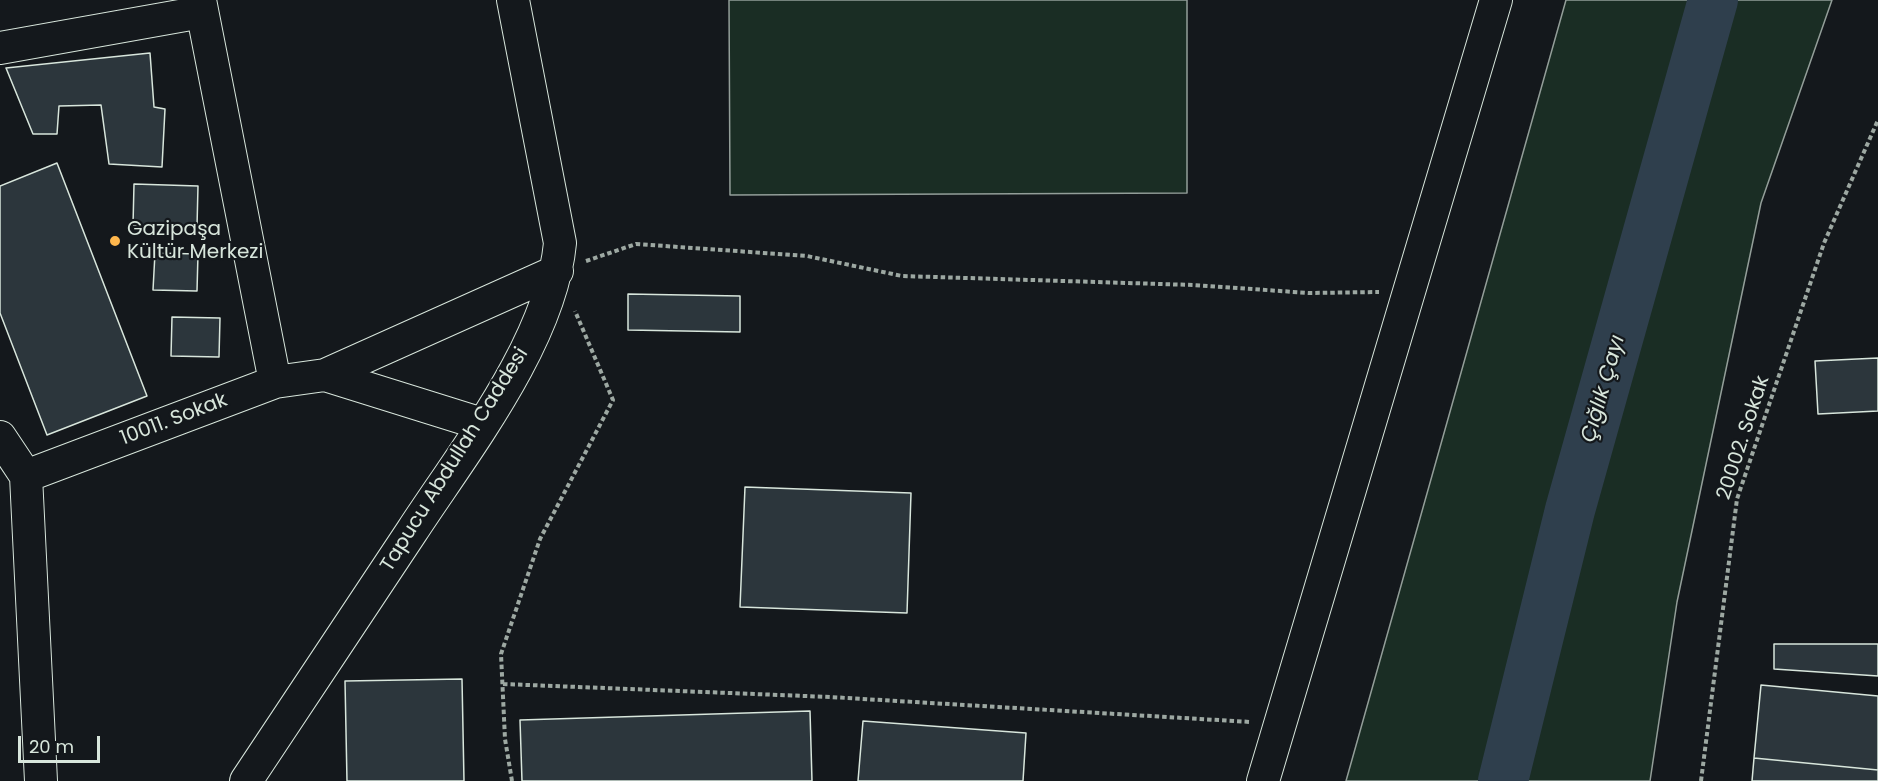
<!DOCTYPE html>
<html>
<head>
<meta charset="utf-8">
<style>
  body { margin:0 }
  #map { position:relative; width:1878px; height:781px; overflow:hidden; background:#14181c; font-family:Poppins,sans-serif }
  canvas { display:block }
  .scale { position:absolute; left:18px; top:736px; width:82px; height:27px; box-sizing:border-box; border:3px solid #d8e6dc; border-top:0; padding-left:8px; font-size:18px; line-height:21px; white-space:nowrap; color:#d8e6dc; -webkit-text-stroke:4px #14181c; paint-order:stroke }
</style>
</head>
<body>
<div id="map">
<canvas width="1878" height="781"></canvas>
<div class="scale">20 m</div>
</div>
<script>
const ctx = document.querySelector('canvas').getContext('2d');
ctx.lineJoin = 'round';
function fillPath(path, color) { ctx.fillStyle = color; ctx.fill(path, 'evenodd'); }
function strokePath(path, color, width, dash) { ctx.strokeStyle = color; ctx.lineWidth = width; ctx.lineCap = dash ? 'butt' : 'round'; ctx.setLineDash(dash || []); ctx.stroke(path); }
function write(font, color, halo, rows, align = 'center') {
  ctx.font = font + ' Poppins,sans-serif'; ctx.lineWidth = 4.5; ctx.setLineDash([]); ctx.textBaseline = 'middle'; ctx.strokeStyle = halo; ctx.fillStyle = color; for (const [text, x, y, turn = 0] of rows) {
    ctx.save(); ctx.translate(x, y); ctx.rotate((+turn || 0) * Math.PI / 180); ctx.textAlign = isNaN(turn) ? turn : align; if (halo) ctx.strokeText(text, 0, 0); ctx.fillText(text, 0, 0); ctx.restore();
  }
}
const green = new Path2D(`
  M729,0h458v193l-457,2z
  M1566,0h266l-71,203 -84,399 -27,179h-304z`);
const river = new Path2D(`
  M1503,781l67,-271 143,-510`);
const building = new Path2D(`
  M150,53l4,54 11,2 -3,58 -53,-3 -8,-59 -42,1 -2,28h-24l-27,-66z
  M57,163l90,233 -100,39 -47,-122v-127z
  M134,184l64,2 -1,41 -64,-2z
  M155,253l43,1 -1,37 -44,-1z
  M628,294l112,2v36l-112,-2z
  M172,317l48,1 -1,39 -48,-1z
  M1878,358v53l-60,3 -3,-53z
  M745,487l166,6 -4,120 -167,-6z
  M1774,644h104v32l-104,-7z
  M462,679l2,102h-117l-2,-100z
  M1761,685l117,11v74l-124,-12z
  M810,711l2,70h-290l-2,-61z
  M863,721l163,12 -3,48h-165z
  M1754,758l124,12v11h-126z`);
const path = new Path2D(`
  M586,261l50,-17 171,12 95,20 291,9 116,8 70,-1
  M503,684l327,13 421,25
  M512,781l-7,-42 -4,-85 39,-115 73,-139 -38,-89
  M1701,781l36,-282 87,-256 54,-123`);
const minor = new Path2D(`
  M200,0l75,382
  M0,48l202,-36
  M325,375l157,49
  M0,437l26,39 15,305
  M26,476l249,-94 50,-7 232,-104
  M246,781c55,-83 111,-167 166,-250 53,-81 139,-190 148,-288l-47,-243
  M1263,781l233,-781`);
const markers = [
  [115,241,6,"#ffb74d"]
];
const poiNames = [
  ["Gazipaşa",127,230],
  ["Kültür Merkezi",127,253]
];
const streetNames = [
  ["10011. Sokak",174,420,-21],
  ["20002. Sokak",1744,438,-72],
  ["Tapucu Abdullah Caddesi",455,460,-58]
];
const waterNames = [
  ["Çığlık Çayı",1604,389,-74]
];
fillPath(green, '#1a2d24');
strokePath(green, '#939e99', 1.5);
strokePath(river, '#2f3f4d', 50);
fillPath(building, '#2c363c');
strokePath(building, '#d8e6dc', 1.5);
strokePath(minor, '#d8e6dc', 34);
strokePath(path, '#9da8a2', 4, [4.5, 3]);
strokePath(minor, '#14181c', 32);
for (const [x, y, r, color] of markers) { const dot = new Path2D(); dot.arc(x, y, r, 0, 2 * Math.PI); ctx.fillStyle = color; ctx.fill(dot); strokePath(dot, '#14181c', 2); }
write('20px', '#d8e6dc', '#14181c', poiNames, 'left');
write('20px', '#d8e6dc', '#14181c', streetNames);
write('italic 21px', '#d8e6dc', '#14181c', waterNames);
</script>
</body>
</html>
